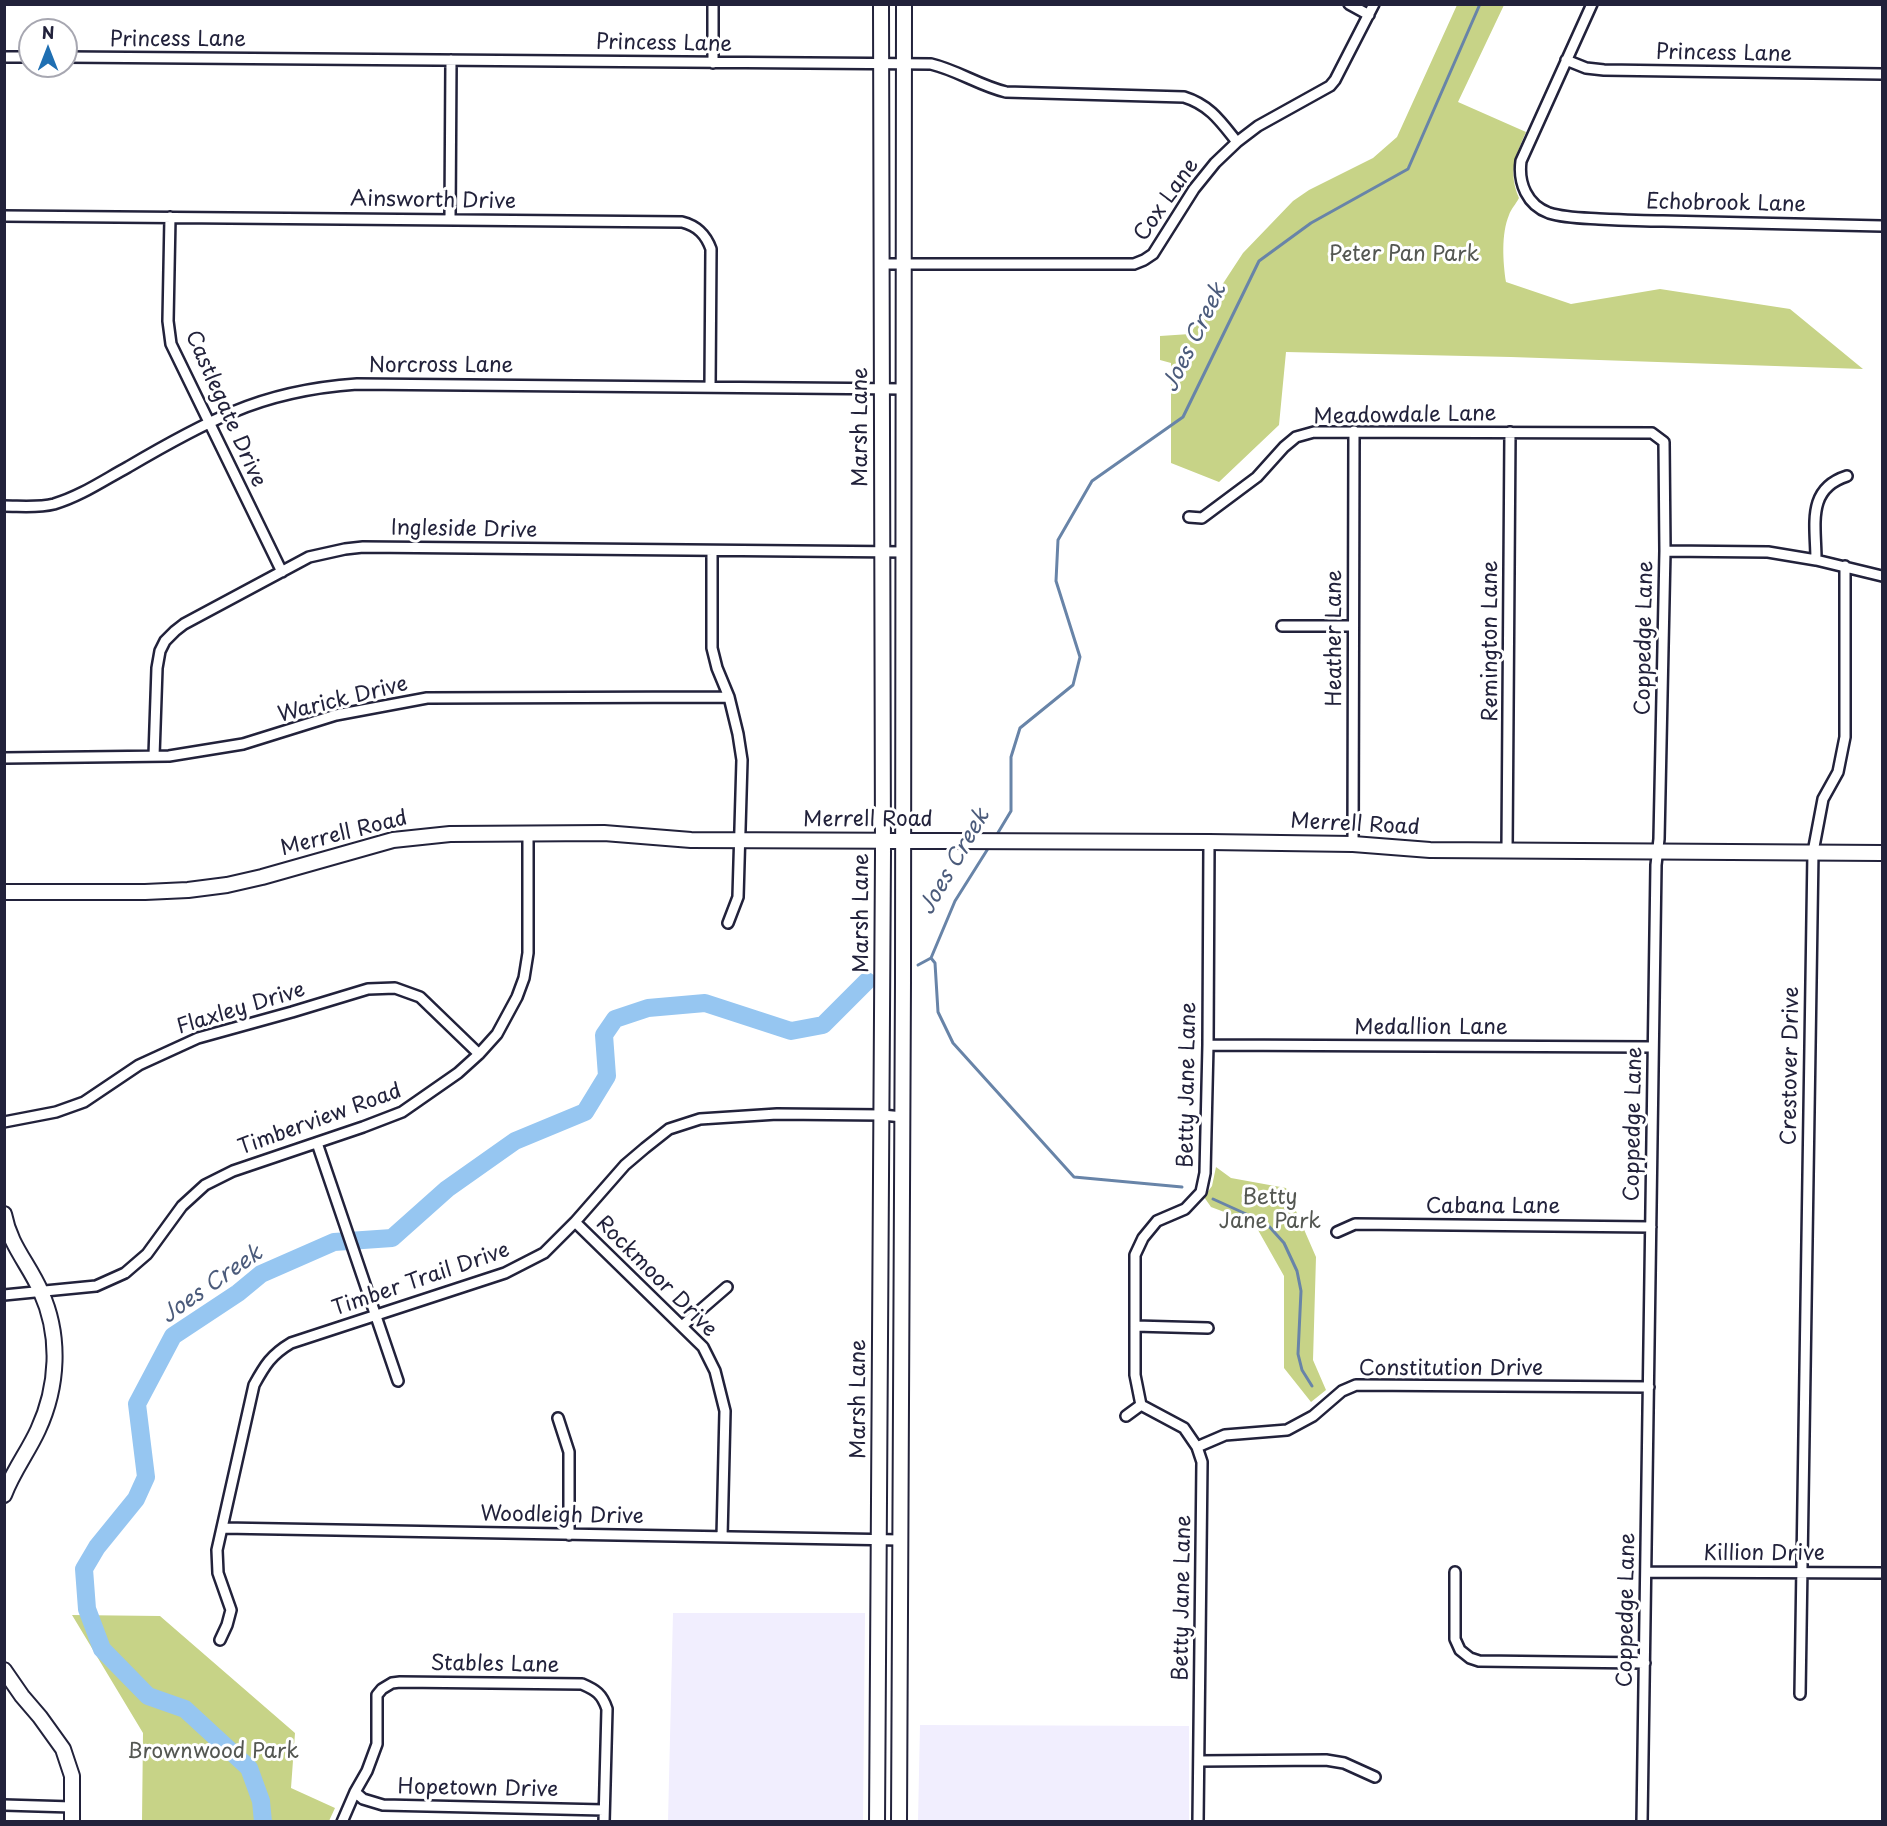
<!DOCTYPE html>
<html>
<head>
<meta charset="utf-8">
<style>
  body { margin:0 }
  #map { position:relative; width:1887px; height:1826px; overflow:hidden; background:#fff; font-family:"Playpen Sans",sans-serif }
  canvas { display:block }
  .frame { position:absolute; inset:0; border:6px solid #22223b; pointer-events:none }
  .north { position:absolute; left:18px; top:18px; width:60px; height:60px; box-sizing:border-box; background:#fff; border:2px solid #a7a7b1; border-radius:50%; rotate:0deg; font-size:16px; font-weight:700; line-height:24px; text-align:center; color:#22223b }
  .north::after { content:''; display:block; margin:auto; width:21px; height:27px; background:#1f6fb2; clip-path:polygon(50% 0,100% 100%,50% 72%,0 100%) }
</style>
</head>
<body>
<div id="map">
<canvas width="1887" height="1826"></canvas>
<div class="frame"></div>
<div class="north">N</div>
</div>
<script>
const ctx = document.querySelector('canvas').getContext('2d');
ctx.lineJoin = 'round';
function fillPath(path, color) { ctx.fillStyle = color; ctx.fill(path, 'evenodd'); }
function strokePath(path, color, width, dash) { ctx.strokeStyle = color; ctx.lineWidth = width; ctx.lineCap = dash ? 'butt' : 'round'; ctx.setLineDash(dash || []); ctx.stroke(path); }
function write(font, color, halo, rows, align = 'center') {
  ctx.font = font + ' "Playpen Sans",sans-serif'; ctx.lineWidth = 6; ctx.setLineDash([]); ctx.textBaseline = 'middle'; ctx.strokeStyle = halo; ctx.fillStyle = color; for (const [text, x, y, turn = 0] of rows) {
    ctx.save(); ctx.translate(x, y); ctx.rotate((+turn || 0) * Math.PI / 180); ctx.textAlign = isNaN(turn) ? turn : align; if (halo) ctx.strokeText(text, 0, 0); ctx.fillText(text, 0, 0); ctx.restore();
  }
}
const built = new Path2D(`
  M673,1613h192l-2,208h-195z
  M920,1725l269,1v95h-271z`);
const green = new Path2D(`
  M1504,5l-46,97 68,30c-11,25 -18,40 -7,66 -3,6 -8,11 -10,17 -8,19 -6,47 -3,67l65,22 89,-15 130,20 73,60 -352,-12 -225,-5 -7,73 -60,57 -48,-19v-100l-11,-3v-24l30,-2 53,-81 50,-52 16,-11 64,-32 24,-21 60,-132z
  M1216,1167l15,11 55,10 30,69 -3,103 13,30 -15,12 -27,-34v-92l-26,-46 -23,-14 -24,-9 -7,-10 8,-11z
  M72,1615l88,1 135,117 -4,55 44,20 -6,13h-187l1,-88z`);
const stream = new Path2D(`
  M996,836l15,-25v-54l9,-29 53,-43 7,-28 -24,-76 2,-41 34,-59 91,-64 76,-156 52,-38 97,-54 72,-165
  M931,958l4,5 3,49 15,31 121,134 108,10
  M918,965l13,-7 24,-57 34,-54
  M1213,1199l53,24 18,20 13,28 4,20 -3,63 4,16 10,16`);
const river = new Path2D(`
  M263,1822l-2,-21 -12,-33 -64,-59 -37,-13 -46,-47 -15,-40 -3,-40 13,-22 39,-48 10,-22 -9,-73 36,-68 65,-43 23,-19 73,-32 58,-4 55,-49 68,-48 70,-29 22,-36 -3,-41 11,-16 33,-11 57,-5 86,28 32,-6 44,-44`);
const street = new Path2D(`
  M713,4v59
  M1349,4l20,11
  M1592,4l-71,157c-3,22 6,44 28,52 16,5 33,5 50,6 21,1 42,2 64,2 73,2 146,3 219,5
  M4,57h26
  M66,57l865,7c26,6 49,22 75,28l178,5c26,8 37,25 53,45
  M1566,60l20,8 18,2 278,4
  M4,216l678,6c16,4 24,13 29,27l-1,138
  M170,217l-2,104 3,23 111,228
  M450,219l1,-159
  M882,264h252l10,-4 9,-6 41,-65 21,-26 22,-21 21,-16 72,-40 5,-6 39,-76
  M4,506c17,0 34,2 50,-2 27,-8 50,-24 74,-37 34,-20 69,-40 105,-55 40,-17 81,-25 124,-28l547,5
  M1189,517l13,1 55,-41 27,-30 12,-10 18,-5 338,1 12,9 1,109 -6,288 -3,26 -14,957
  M712,551v97l5,20 12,29 9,37 4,26 -4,137 -10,26
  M1665,551l103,1 48,8 66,16
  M1816,560c0,-35 -10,-71 31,-84
  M1282,626h71
  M154,756l3,-88 3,-17 5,-10 10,-10 9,-7 125,-67 36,-8 18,-2 541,5
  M4,758l165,-2 74,-12 93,-29 91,-17 302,-1
  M1353,844l1,-413
  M1507,850l3,-418
  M1208,1045l445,2
  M4,1122l52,-10 28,-10 55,-37 59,-27 94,-26 76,-23 27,-1 25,9 59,57
  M317,1143l81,238
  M575,1222l128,125 12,24 10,40 -3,126
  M1337,1232l18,-8 296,3
  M4,1295l92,-9 29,-13 22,-19 35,-48 23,-21 28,-14 130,-44 39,-15 56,-39 21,-19 18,-20 20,-37 7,-19 4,-25v-119
  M682,1326l45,-39
  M1135,1326l73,2
  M1126,1416l15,-11
  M558,1418l11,34v83
  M1197,1447l28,-12 62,-5 26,-14 29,-25 14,-6 293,2
  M223,1528l677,12
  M1455,1572v67l5,11 10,8 9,3 166,2
  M1646,1572l236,1
  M220,1640l7,-15 4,-15 -13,-37 -1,-23 37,-165c11,-20 17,-30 37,-42l214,-70 39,-20 31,-31 50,-57 20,-17 24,-19 31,-10 77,-5 105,1 21,2
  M1800,1694l13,-842 10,-53 15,-27 7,-35v-171
  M1199,1761l127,-1 18,3 31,14
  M355,1792l8,7 20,6 221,5
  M4,1805l68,2
  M342,1822l13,-30 12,-21 10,-27v-49l5,-6 10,-6 8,-1 182,2c14,6 20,10 25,25l-3,113
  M1198,1822l4,-360 -5,-15 -13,-19 -43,-23 -6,-30v-120l8,-17 14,-17 28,-12 16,-17 4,-19 3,-128 1,-203`);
const secondary = new Path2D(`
  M4,892h141l43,-2 39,-5 35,-8 131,-37 57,-6 154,-1 87,7 518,2 144,2 77,6 452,3
  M4,1214c6,32 25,50 37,78 20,44 17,95 -3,138 -10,22 -25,41 -34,65
  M4,1670l18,26 18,21 23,32 9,27v46
  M877,1822l6,-969 -2,-849
  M899,1822l4,-840 1,-978`);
const streetNames = [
  ["Princess Lane",178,40],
  ["Princess Lane",664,44,1],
  ["Princess Lane",1724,54,1],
  ["Cox Lane",1167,200,-55],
  ["Ainsworth Drive",433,201,1],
  ["Echobrook Lane",1726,204,1],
  ["Norcross Lane",441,366],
  ["Castlegate Drive",225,409,66],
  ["Meadowdale Lane",1405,416,-1],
  ["Marsh Lane",861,427,-90],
  ["Ingleside Drive",464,530,1],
  ["Heather Lane",1335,638,-90],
  ["Coppedge Lane",1645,638,-89],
  ["Remington Lane",1491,641,-90],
  ["Warick Drive",343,700,-14],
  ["Merrell Road",868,820],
  ["Merrell Road",1355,825,3],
  ["Merrell Road",344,834,-14],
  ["Marsh Lane",862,913,-90],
  ["Flaxley Drive",241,1009,-17],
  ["Medallion Lane",1431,1028],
  ["Crestover Drive",1791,1066,-89],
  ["Betty Jane Lane",1188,1085,-89],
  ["Timberview Road",320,1120,-20],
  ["Coppedge Lane",1634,1124,-89],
  ["Cabana Lane",1493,1207],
  ["Rockmoor Drive",656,1277,45],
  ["Timber Trail Drive",421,1280,-19],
  ["Constitution Drive",1451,1369],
  ["Marsh Lane",859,1399,-90],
  ["Woodleigh Drive",562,1516,1],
  ["Killion Drive",1764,1554],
  ["Betty Jane Lane",1183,1598,-89],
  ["Coppedge Lane",1627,1610,-89],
  ["Stables Lane",495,1665,1],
  ["Hopetown Drive",478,1789,1]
];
const parkNames = [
  ["Peter Pan Park",1404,255],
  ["Betty",1270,1198],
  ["Jane Park",1270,1222],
  ["Brownwood Park",213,1752]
];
const waterNames = [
  ["Joes Creek",1195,338,-64],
  ["Joes Creek",955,862,-60],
  ["Joes Creek",212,1285,-35]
];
fillPath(built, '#f1eefe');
fillPath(green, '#c7d387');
strokePath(stream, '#6884a8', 3);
strokePath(river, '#96c6f1', 18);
strokePath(street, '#22223b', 14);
strokePath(secondary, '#22223b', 18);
strokePath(street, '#fff', 9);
strokePath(secondary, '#fff', 14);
write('21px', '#22223b', '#fff', streetNames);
write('21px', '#545752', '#fff', parkNames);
write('italic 22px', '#4b5b7b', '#fff', waterNames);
</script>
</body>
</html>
